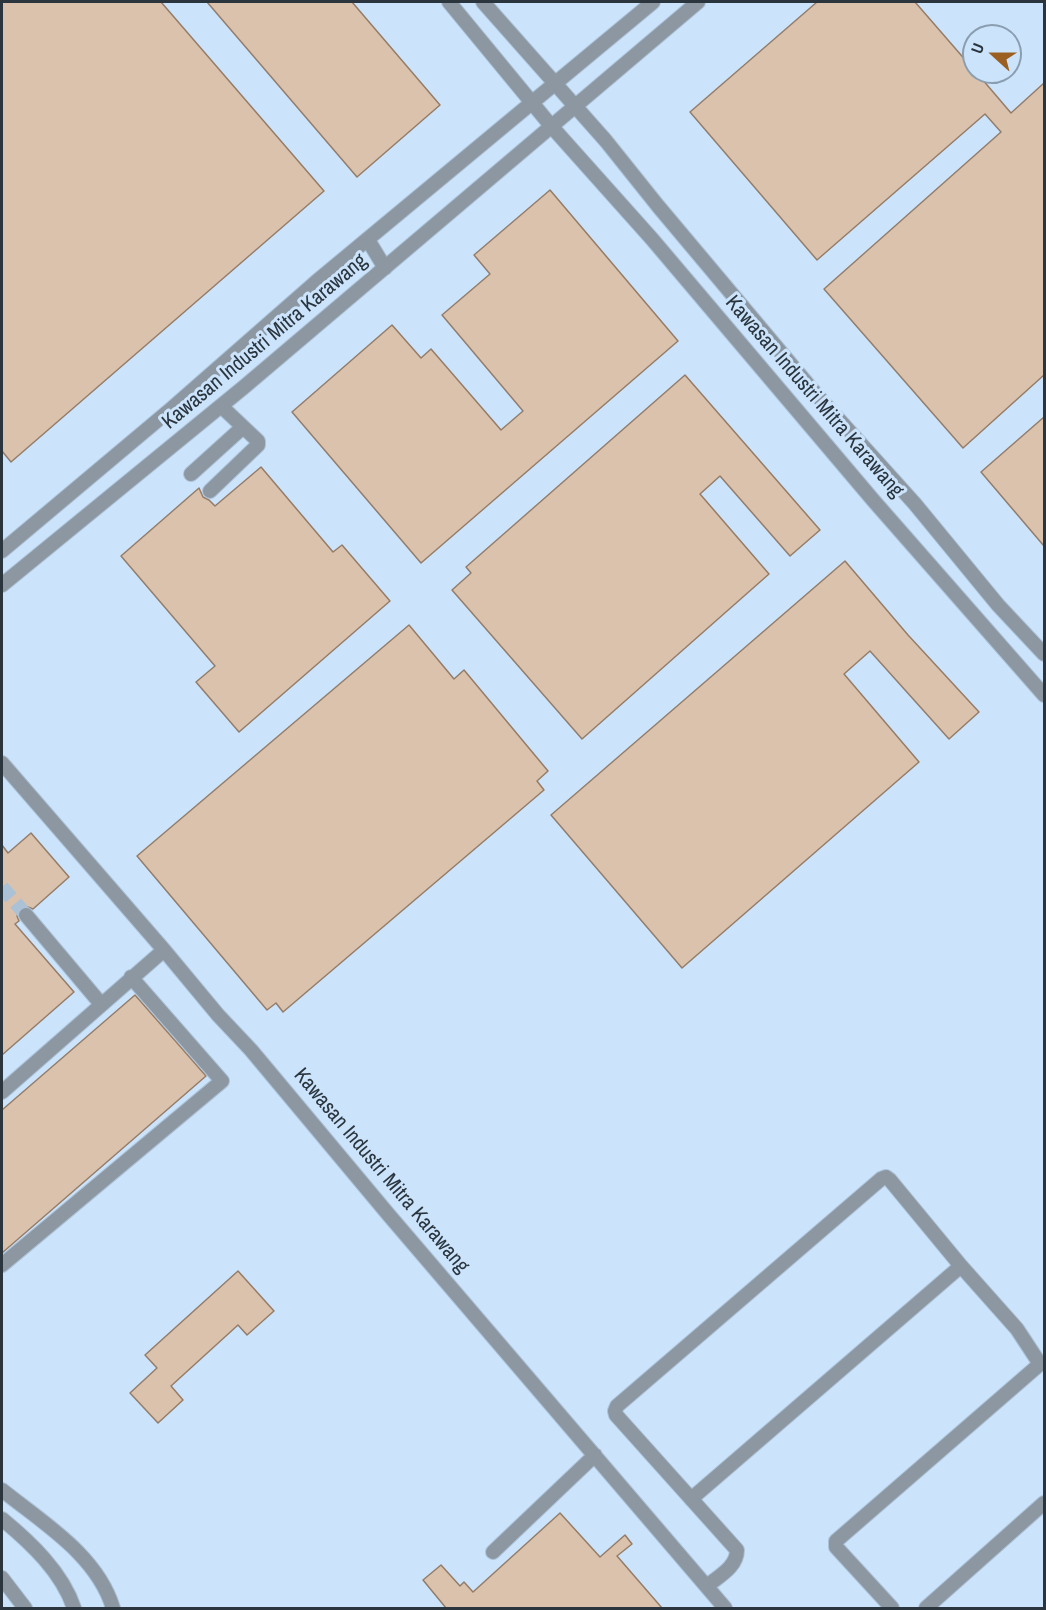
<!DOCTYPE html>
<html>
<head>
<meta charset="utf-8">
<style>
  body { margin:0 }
  #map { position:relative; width:1046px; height:1610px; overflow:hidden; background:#cbe4fc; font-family:"Archivo Narrow",sans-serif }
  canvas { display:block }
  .frame { position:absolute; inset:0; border:3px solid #2b353e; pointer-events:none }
  .north { position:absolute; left:962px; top:24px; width:60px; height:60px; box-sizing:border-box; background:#cbe4fc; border:2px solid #8b9eb0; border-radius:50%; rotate:291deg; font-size:16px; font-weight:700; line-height:24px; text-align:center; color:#2b353e }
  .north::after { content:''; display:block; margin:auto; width:21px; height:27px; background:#9b6021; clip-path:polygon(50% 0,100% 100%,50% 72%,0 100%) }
</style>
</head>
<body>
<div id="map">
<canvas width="1046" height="1610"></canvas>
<div class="frame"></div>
<div class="north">U</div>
</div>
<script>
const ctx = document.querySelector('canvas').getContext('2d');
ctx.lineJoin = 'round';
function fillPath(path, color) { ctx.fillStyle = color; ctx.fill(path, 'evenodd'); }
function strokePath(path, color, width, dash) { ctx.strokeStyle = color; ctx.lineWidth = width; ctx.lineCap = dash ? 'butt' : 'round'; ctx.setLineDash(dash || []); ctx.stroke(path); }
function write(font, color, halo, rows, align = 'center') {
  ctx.font = font + ' "Archivo Narrow",sans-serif'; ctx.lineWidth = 6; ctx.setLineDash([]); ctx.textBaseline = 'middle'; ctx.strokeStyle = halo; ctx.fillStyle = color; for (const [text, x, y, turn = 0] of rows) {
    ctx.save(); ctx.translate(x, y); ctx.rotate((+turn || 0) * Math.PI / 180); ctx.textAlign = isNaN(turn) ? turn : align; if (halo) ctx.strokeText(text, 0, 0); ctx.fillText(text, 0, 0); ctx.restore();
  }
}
const building = new Path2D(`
  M2,2h159l163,189 -313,271 -9,-11z
  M207,2h145l88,103 -83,72z
  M817,2h98l59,68v2h2l35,41 33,-30v292l-81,73 -139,-159 177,-157 -16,-18 -168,146 -127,-148z
  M550,190l128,151 -257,222 -129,-151 100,-87 29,33 10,-9 70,81 22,-19 -81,-96 48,-41 -16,-19z
  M685,375l135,155 -30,26 -70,-80 -20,18 69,80 -187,165 -130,-149 19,-17 -5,-6z
  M1044,417v129l-63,-74z
  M261,467l72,85 9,-7 48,56 -151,131 -43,-50 19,-16 -94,-110 78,-68 4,9 6,3 6,6z
  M845,561l63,74 71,77 -30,27 -79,-88 -26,23 75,88 -237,206 -131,-153z
  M409,625l45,54 10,-9 84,101 -11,10 7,9 -261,222 -7,-9 -9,7 -130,-154z
  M31,833l38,44 -36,32 -8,-3 -5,3 -3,7 2,5 -4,3 59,68 -72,63v-210l6,8z
  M135,995l71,81 -204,177v-143z
  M238,1271l36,40 -27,24 -9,-10 -67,61 12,14 -25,23 -28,-30 27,-25 -12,-13z
  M560,1513l40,44 25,-22 7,9 -15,12 45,52h-216l-23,-28 18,-15 19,21 4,-4 9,10z`);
const minorTunnel = new Path2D(`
  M2,887l24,28`);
const minor = new Path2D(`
  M449,2l103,125 100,112 221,261 171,195
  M483,2l123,139 52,65 157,187 100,111 83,101 46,49
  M368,240l17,28
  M191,474l52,-47
  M210,491l48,-46v-4l-37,-35
  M2,551l169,-142 145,-127 337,-280
  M2,585l242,-198 454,-385
  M2,763l162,187 54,65 33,35 137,164 337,394
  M26,915l75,89
  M2,1092l162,-142
  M2,1265l220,-184 -91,-104
  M2,1490c41,33 95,65 111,118
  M691,1499l270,-233
  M2,1519c29,24 60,53 72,89
  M493,1552l102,-97
  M2,1578l23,30
  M707,1586c12,-10 30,-19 30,-36l-121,-135 -1,-4 2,-5 264,-227 5,-2 4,3 71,86 56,63 23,35
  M892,1608l-56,-61v-6l204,-177h4
  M926,1608l118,-105`);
const streetNames = [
  ["Kawasan Industri Mitra Karawang",265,342,-40],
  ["Kawasan Industri Mitra Karawang",814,397,49],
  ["Kawasan Industri Mitra Karawang",381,1171,50]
];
fillPath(building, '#dbc2ac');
strokePath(building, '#947c68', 1.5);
strokePath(minorTunnel, '#abc1d6', 14, [14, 7]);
strokePath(minor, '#abc1d6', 16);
strokePath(minor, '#8c97a1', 14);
write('21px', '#2b353e', '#cbe4fc', streetNames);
</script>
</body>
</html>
